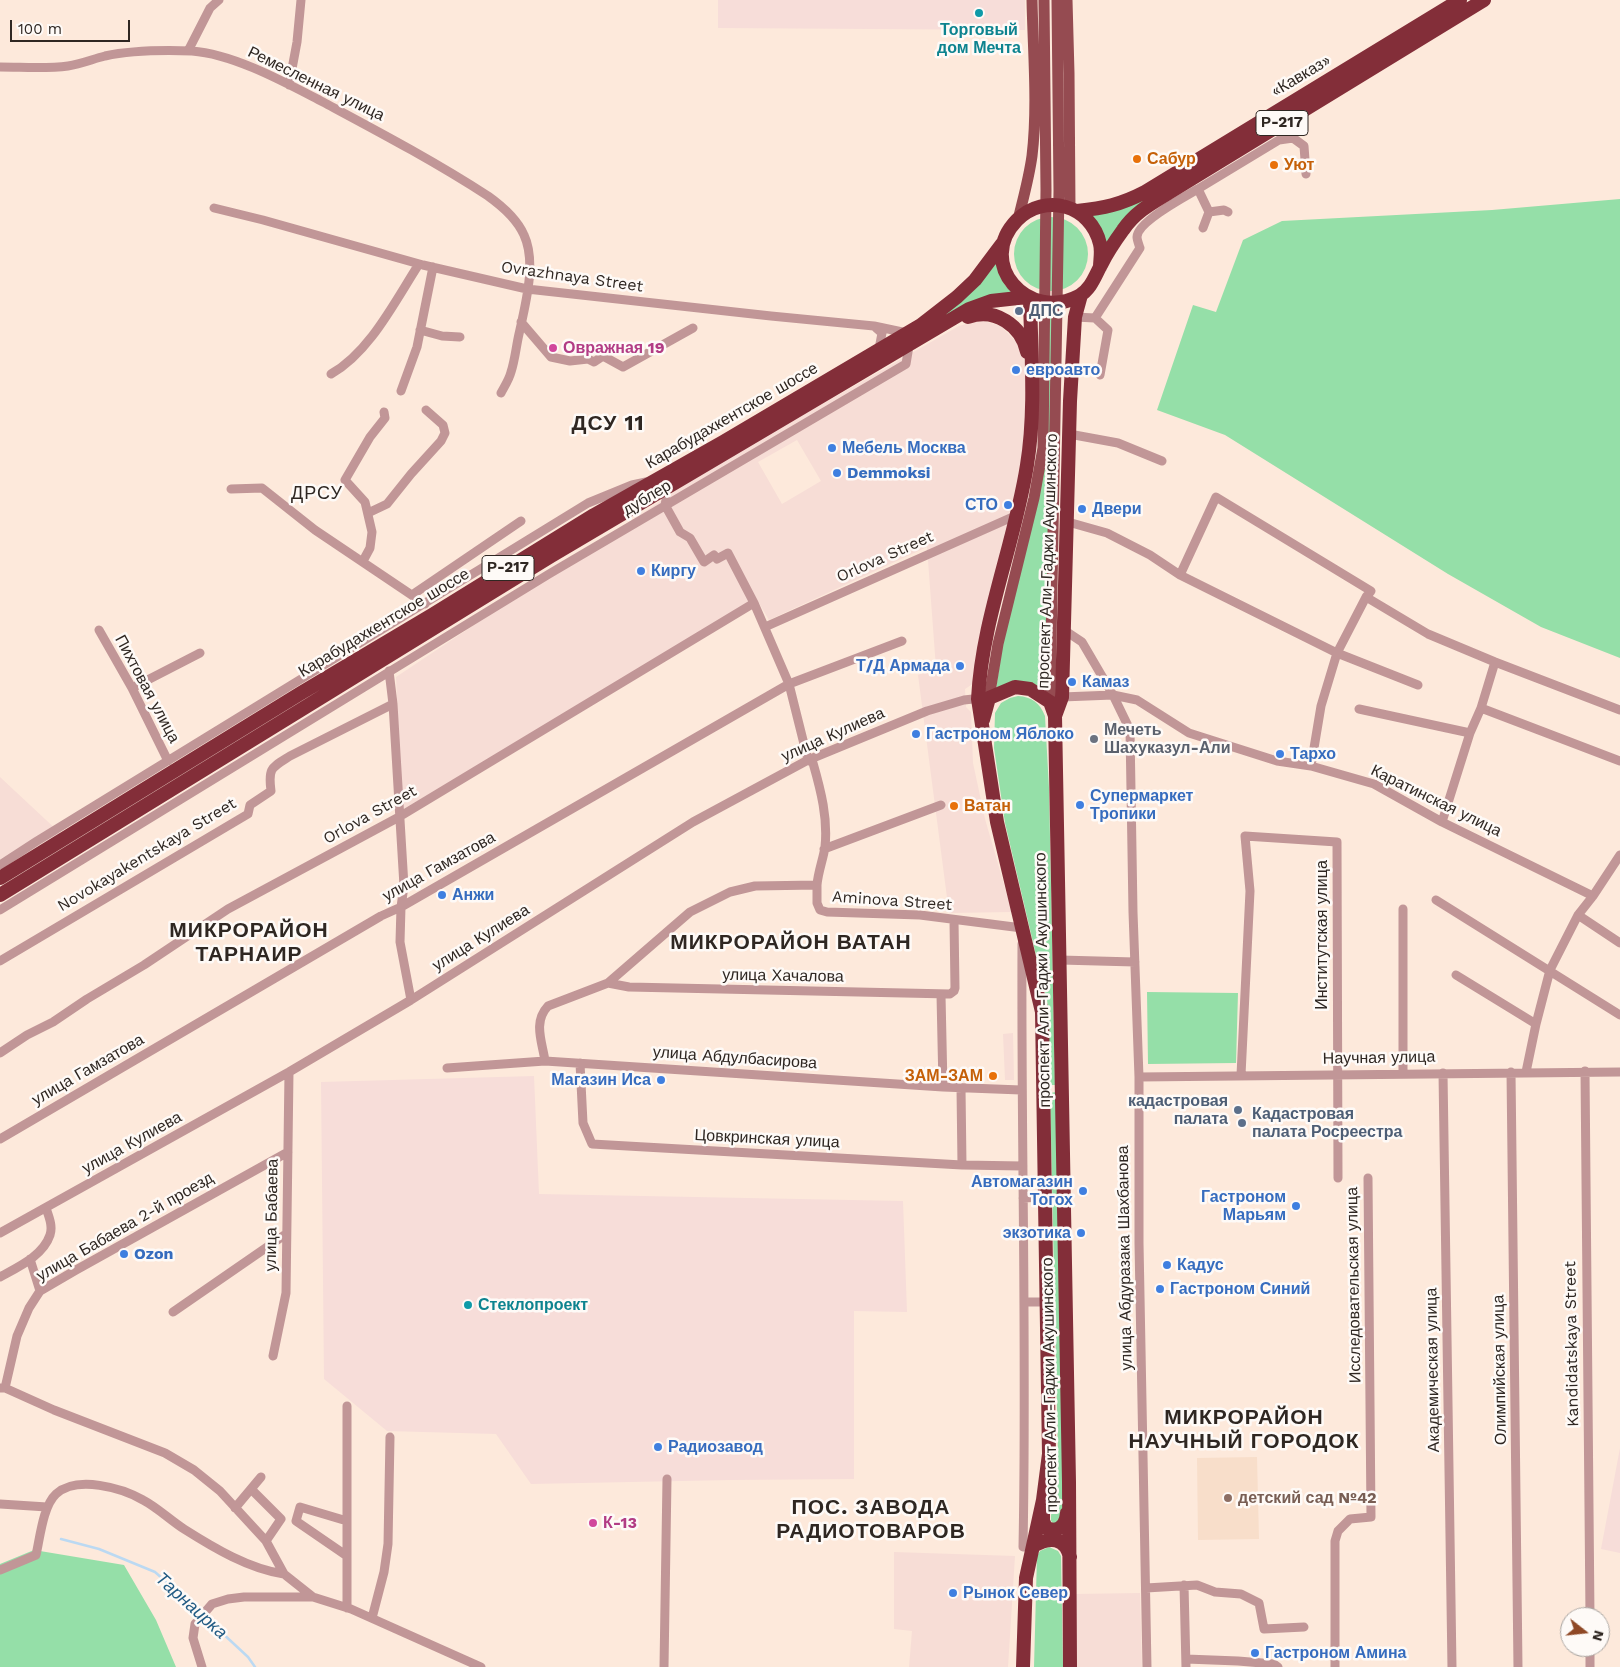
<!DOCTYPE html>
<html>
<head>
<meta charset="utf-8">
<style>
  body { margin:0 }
  #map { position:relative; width:1620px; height:1667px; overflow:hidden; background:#fde9db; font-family:"Work Sans",sans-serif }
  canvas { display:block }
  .north { position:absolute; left:1560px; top:1607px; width:50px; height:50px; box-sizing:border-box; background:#fefaf7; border:1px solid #aba6a2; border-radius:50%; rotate:106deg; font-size:14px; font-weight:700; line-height:20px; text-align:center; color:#2f2722 }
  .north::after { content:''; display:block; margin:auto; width:18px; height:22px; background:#8f4825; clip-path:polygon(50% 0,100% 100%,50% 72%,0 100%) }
  .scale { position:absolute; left:10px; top:20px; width:120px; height:22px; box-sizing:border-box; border:2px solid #2f2722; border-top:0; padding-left:6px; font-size:15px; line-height:18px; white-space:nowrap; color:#2f2722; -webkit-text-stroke:4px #fefaf7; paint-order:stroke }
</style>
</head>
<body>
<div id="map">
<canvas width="1620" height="1667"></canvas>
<div class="north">N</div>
<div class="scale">100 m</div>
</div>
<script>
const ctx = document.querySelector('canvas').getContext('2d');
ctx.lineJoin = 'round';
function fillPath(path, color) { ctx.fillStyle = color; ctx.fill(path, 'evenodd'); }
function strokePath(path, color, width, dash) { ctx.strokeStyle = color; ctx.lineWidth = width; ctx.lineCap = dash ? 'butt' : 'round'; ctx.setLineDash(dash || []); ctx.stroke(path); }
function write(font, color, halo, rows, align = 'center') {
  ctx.font = font + ' "Work Sans",sans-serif'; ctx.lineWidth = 5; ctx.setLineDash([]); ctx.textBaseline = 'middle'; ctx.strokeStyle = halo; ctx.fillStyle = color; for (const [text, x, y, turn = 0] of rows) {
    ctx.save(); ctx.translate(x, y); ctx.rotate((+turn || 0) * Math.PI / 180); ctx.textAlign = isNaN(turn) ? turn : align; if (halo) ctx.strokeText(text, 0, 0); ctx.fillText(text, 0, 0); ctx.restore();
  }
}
const commercial = new Path2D(`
  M984,321l17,5 18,19 7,21 -1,85 -51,232 -9,6 1,18 5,5 2,51 12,56 27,93 -63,1 -31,-238 18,-7 -9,-121 -158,73 -10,-17 -357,207 -6,-133 311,-207 252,-144 13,-4zM797,440l24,41 -39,23 -24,-42z
  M0,777l60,56 -60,36z
  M1013,1033l1,47h-9l-2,-46z
  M894,1552l121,4 -7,111h-99l3,-36 -18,-2z
  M1140,1593l2,74h-65l-3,-73z`);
const industrial = new Path2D(`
  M718,0h307v30l-307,-2z
  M534,1076l5,118 364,7 4,111 -53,-1v168l-123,1 -200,4 -35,-50 -109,-3 -63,-52 -3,-297z
  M1620,1448v105l-19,-4z`);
const built = new Path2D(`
  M1257,1457l2,82 -61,1 -1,-82z`);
const green = new Path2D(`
  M1163,185l-56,61 -9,-23 -7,-8z
  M1620,199v459l-79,-31 -93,-53 -223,-139 -68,-25 36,-105 23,7 27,-72 39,-19 210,-11z
  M1014 254a37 37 0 1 1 74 0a37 37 0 1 1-74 0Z
  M996,260l9,25 9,10 -86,35z
  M1050,311h2v126l-8,253 -13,-8 -35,7 7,-47 31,-124z
  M1018,696c14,1 22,7 27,20l4,72 6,297h-5l-2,-79 -43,-183 -11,-75 1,-35 6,-10 9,-5z
  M1147,992l91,1 -2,70 -88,1z
  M1056,1092l8,425 -10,7 -3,-3v-5l7,-64 -8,-359z
  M1049,1547l9,4 3,5 2,111h-29l3,-111 3,-5z
  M34,1550l90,15 32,55 20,47h-176v-103z`);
const stream = new Path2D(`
  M61,1539l38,10 56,23 46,41
  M205,1617l43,40 7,10`);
const minor = new Path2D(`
  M188,51l22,-43 9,-8
  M0,67c23,0 46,2 68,-1 13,-2 25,-7 37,-10 28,-6 59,-6 87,-5 42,3 94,32 131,51 56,30 111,59 165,94 14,10 29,23 36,39 13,28 1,71 -5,99 -3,13 -4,26 -8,38 -2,8 -7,15 -10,21
  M289,85l8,-43 4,-42
  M1198,189l81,-49 14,-2 11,8 2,28
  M214,208l49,12 160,45 104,24 244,27 103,10
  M1203,228l6,-16
  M1075,317l20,1 45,-70c-1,-3 -3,-8 -3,-11 0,-15 49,-41 61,-48l11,23 15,-2 4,2
  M1095,318l13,12 -8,45
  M521,322l30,35 19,4 18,-2 6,3 9,-6 20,11 70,-39
  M420,330l22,6 18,1
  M879,349l3,-16 -8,-7 33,7
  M331,374c39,-22 64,-73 88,-110
  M401,391l16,-44 16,-80
  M1069,434l49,9 44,18
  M231,489l31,-1 53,42 110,74
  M666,500l-1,5 15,27 10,6 14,24 10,-7 3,4 11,-6 26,50 35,81 19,76 5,3c8,28 15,55 12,84 -2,13 -7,25 -8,38
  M368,513l19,-9 24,-30 30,-33 4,-8 -2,-8 -17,-15
  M1068,522l39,11 43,22 30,20 157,78 81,32
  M363,561l7,-13 2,-16 -7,-30 -20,-22 25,-43 15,-19 -1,-6
  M1180,575l36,-78 155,94 -5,6 -29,56 -16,53 -10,60
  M412,595l109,-74
  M1366,597l62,37 67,28 125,48
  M765,627l252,-112
  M99,630l33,58 36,73
  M1064,630l18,12 31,53 17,35 3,182 6,165v166l8,424
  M389,671l4,33 11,182 -3,21 -1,35 11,58
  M132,688l68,-35
  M1062,697l51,-2 24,5 52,33 88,28 34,5 63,18 68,38 151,74
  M1481,708l139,53
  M1359,709l111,24
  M1442,822l28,-89 11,-25 14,-46
  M824,849l117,-44
  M0,865l37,-24 551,-338 44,-18 14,-3
  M1436,900l184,115
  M1403,909v164
  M0,910l549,-336 357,-210 3,-18
  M1578,915l42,28
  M1022,944c-1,201 5,402 1,603l10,-1
  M1060,960l75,2
  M0,961l248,-147 2,-9 21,-14c-3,-23 0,-23 19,-35l103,-52
  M1456,975l80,49
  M608,983l21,4 321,7 4,-3 1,-3 -1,-68
  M941,995l2,92
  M0,1053l27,-18 26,-13 34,-23 57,-34 84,-56 171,-92 355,-214
  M545,1061c-3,-20 -12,-39 3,-55l60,-23 82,-71 40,-20 25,-6 62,-1v18l3,7 7,2 93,3 102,13v3
  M580,1063l3,60 9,21 370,21 61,1
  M447,1068l98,-7 398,26 78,3
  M1585,1071l5,546
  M1511,1072l7,595
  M1526,1072l10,-48 14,-54 28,-55 15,-19 27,-41
  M1443,1073l9,594
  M1241,1075l9,-184 -5,-55 92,6 1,336
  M1139,1077l481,-5
  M961,1088l1,77
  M0,1139l381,-223 20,-9 388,-223 113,-43
  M1023,1198l21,-1
  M0,1233l289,-161 122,-72 282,-178 115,-62 119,-49 37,-11 18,-2
  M30,1259l10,32
  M0,1277c18,-10 43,-21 50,-42 3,-9 -1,-18 -4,-27
  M1025,1302h21
  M173,1312l113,-78
  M273,1356l13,-63 3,-221
  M0,1388h5l49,22 111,43 29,17 26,21 46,50 18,33 29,23
  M5,1388l12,-52 12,-28 11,-17 36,-21 212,-118
  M347,1406v202
  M251,1489l30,30 -15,22
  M0,1504l47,3
  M235,1508l26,-31
  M347,1521l-47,-14 -4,14 51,35
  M0,1570l36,-15c4,-17 7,-49 20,-61 21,-19 66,-6 87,6 15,8 27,20 41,29 30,19 65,40 100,45
  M1184,1585l2,82
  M1146,1588l51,-3 18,7 26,2 18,9 5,26 40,-2
  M372,1618l12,-46 4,-28 2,-107
  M1590,1647v20
  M1186,1659l52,2 36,3 4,3
  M202,1667l-9,-29 2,-14 17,-20 16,-5 16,-2h69l38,12 130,58
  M664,1667l3,-188
  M1335,1667v-126l3,-10 12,-12 21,-2 -3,-339`);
const major = new Path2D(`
  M1067,0l2,73 1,135
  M1018,220c5,-21 11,-42 14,-64 6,-51 1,-104 0,-156
  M989,698l9,-54 36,-146 9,-50 3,-258 -2,-190
  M1050,702l9,-511 -2,-191`);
const highway = new Path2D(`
  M1077,211c27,-3 43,-6 68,-19l315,-192
  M1100,267c0,-7 2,-16 0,-23 -9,-39 -55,-52 -83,-24 -42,43 11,103 62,76 12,-7 16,-20 22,-31 6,-12 14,-24 22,-35 12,-18 29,-27 47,-38l314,-192
  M968,317c27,-10 54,9 59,35
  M983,720l6,-22 26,-11 15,2 20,13 5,14
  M0,878l301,-185 131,-78 162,-100 129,-73 198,-117 36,-28 18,-17 27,-36
  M0,895l551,-339 418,-247 22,-8 36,-4
  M1043,1510v11l3,7 8,2c10,-2 12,-9 13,-17
  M1033,1546c16,-9 32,-10 37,11
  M1023,1667l3,-89 17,-78 6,-46 -7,-442 -45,-190 -19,-123c4,-80 37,-156 49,-234 9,-55 4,-112 3,-167
  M1070,1667l-1,-185 -14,-766 7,-19 8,-296 5,-84 6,-22`);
const markers = [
  [979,13,5,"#0f9aa8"],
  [1137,159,5,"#e8710a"],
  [1274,165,5,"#e8710a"],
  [1019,311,5,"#5c6f8a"],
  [553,348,5,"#d1479c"],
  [1016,370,5,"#3f7fe0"],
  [832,448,5,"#3f7fe0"],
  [837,473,5,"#3f7fe0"],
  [1008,505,5,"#3f7fe0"],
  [1082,509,5,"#3f7fe0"],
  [641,571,5,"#3f7fe0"],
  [960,666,5,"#3f7fe0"],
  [1072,682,5,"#3f7fe0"],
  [916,734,5,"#3f7fe0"],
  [1094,739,5,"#6b7280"],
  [1280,754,5,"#3f7fe0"],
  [1080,805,5,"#3f7fe0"],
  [954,806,5,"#e8710a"],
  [442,895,5,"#3f7fe0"],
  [993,1076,5,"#e8710a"],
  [661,1080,5,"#3f7fe0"],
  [1238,1110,5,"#5c6f8a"],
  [1242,1123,5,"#5c6f8a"],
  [1083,1191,5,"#3f7fe0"],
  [1296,1206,5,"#3f7fe0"],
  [1081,1233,5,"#3f7fe0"],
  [124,1254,5,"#3f7fe0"],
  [1167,1265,5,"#3f7fe0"],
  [1160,1289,5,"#3f7fe0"],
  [468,1305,5,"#0f9aa8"],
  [658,1447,5,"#3f7fe0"],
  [1228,1498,5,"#8d6e63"],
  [593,1523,5,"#d1479c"],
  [953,1593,5,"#3f7fe0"],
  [1255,1653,5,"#3f7fe0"]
];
const shields = [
  [1282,123,52],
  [508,568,52]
];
const shieldNames = [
  ["Р-217",1282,123],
  ["Р-217",508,568]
];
const cultureNames = [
  ["Торговый",979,30],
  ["дом Мечта",979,48],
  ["Стеклопроект",478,1305,"left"]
];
const streetNames = [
  ["«Кавказ»",1301,76,-31],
  ["Ремесленная улица",316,84,26],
  ["Ovrazhnaya Street",572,277,8],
  ["Карабудахкентское шоссе",732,416,-30],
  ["дублер",647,498,-31],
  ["Orlova Street",885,557,-24],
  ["проспект Али-Гаджи Акушинского",1048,561,-88],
  ["Карабудахкентское шоссе",384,623,-31],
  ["Пихтовая улица",147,689,62],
  ["улица Кулиева",833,735,-24],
  ["Каратинская улица",1436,801,26],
  ["Orlova Street",370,815,-29],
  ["Novokayakentskaya Street",147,855,-31],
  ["улица Гамзатова",439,867,-29],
  ["Aminova Street",892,901,4],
  ["Институтская улица",1322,935,-90],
  ["улица Кулиева",481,938,-32],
  ["улица Хачалова",783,976,1],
  ["проспект Али-Гаджи Акушинского",1043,980,-91],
  ["улица Абдулбасирова",735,1058,4],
  ["Научная улица",1379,1058,-1],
  ["улица Гамзатова",88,1070,-30],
  ["Цовкринская улица",767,1139,3],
  ["улица Кулиева",132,1143,-29],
  ["улица Бабаева",272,1215,-89],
  ["улица Бабаева 2-й проезд",125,1227,-30],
  ["улица Абдуразака Шахбанова",1125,1258,-91],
  ["Исследовательская улица",1354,1285,-91],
  ["Kandidatskaya Street",1572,1344,-91],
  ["Академическая улица",1433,1370,-91],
  ["Олимпийская улица",1500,1370,-91],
  ["проспект Али-Гаджи Акушинского",1050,1385,-91]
];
const foodNames = [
  ["Сабур",1147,159],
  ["Уют",1284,165],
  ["Ватан",964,806],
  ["ЗАМ-ЗАМ",983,1076,"right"]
];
const serviceNames = [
  ["ДПС",1029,311],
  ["кадастровая",1228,1101,"right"],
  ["палата",1228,1119,"right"],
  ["Кадастровая",1252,1114],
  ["палата Росреестра",1252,1132]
];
const hotelNames = [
  ["Овражная 19",563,348],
  ["К-13",603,1523]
];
const shopNames = [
  ["евроавто",1026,370],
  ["Мебель Москва",842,448],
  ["Demmoksi",847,473],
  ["СТО",998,505,"right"],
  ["Двери",1092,509],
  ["Киргу",651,571],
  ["Т/Д Армада",950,666,"right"],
  ["Камаз",1082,682],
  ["Гастроном Яблоко",926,734],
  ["Тархо",1290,754],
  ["Супермаркет",1090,796],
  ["Тропики",1090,814],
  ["Анжи",452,895],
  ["Магазин Иса",651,1080,"right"],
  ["Автомагазин",1073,1182,"right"],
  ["Тогох",1073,1200,"right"],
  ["Гастроном",1286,1197,"right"],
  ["Марьям",1286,1215,"right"],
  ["экзотика",1071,1233,"right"],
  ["Ozon",134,1254],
  ["Кадус",1177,1265],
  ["Гастроном Синий",1170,1289],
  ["Радиозавод",668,1447],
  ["Рынок Север",963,1593],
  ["Гастроном Амина",1265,1653]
];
const worshipNames = [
  ["Мечеть",1104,730],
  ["Шахуказул-Али",1104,748]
];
const educationNames = [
  ["детский сад №42",1238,1498]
];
const neighbourhoodNames = [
  ["ДРСУ",317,494]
];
const waterNames = [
  ["Тарнаирка",191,1606,42]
];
const districtNames = [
  ["ДСУ 11",608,424],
  ["МИКРОРАЙОН",249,931],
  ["ТАРНАИР",249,955],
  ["МИКРОРАЙОН ВАТАН",791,943],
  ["МИКРОРАЙОН",1244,1418],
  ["НАУЧНЫЙ ГОРОДОК",1244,1442],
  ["ПОС. ЗАВОДА",871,1508],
  ["РАДИОТОВАРОВ",871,1532]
];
fillPath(commercial, '#f7ddd6');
fillPath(industrial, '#f7ddd9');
fillPath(built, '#f8deca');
fillPath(green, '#95dfa8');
strokePath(stream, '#bbd9f2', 2.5);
strokePath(minor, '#c19697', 9);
strokePath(major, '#954b51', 11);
strokePath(highway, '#832e39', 14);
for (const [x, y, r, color] of markers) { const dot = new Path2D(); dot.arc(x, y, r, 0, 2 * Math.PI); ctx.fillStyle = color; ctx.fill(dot); strokePath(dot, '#fefaf7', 2); }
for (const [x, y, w] of shields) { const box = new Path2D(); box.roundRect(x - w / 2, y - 12.5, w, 25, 4); ctx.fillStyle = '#fefaf7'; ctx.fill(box); strokePath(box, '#2f2722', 1); }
write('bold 15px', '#2f2722', null, shieldNames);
write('bold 16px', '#0d838f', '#fefaf7', cultureNames);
write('16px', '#2f2722', '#fefaf7', streetNames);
write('bold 16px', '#c56008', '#fefaf7', foodNames, 'left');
write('bold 16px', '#4e5e75', '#fefaf7', serviceNames, 'left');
write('bold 16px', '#b23c85', '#fefaf7', hotelNames, 'left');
write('bold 16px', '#366cbe', '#fefaf7', shopNames, 'left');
write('bold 16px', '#5b616d', '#fefaf7', worshipNames, 'left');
write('bold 16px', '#785e54', '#fefaf7', educationNames, 'left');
ctx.letterSpacing = '1px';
write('18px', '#2f2722', '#fefaf7', neighbourhoodNames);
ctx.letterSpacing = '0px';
write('italic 18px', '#235c84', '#fefaf7', waterNames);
ctx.letterSpacing = '1px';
write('bold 21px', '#2f2722', '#fefaf7', districtNames);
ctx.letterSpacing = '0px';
</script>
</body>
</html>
